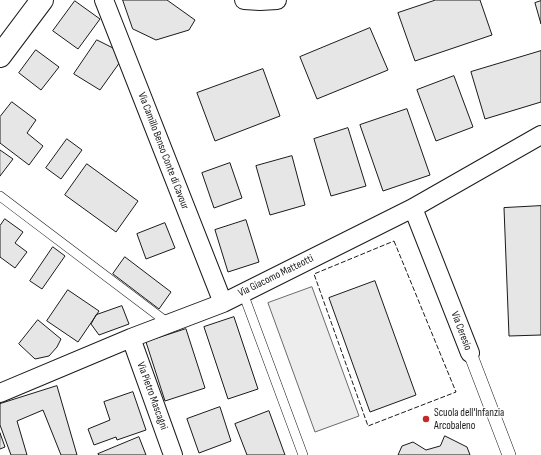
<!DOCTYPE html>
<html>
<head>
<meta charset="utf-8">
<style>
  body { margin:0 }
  canvas { display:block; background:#fff }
</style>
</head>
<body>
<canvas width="541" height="455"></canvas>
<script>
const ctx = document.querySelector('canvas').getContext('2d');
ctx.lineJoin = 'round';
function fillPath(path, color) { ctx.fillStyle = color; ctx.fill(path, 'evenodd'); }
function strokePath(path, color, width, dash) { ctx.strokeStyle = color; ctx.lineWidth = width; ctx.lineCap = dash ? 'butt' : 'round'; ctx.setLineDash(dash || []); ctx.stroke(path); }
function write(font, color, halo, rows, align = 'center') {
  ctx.font = font + ' "Sofia Sans Condensed",sans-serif'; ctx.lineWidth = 3; ctx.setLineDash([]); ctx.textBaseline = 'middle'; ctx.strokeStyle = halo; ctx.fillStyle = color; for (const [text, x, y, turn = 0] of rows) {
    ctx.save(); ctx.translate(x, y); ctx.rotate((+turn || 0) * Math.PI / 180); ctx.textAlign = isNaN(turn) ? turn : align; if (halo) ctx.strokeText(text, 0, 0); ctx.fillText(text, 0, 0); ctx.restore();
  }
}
const parking = new Path2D(`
  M312,287l47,129 -44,16 -47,-129z`);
const building = new Path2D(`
  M123,0h44l28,20 -6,10 -33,10 -23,-11z
  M436,0h44l12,35 -77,26 -17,-48z
  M75,1l25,18 -22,30 -25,-18z
  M541,1v23l-6,-21z
  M370,28l18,42 -71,29 -17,-42z
  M97,40l16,8 7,14 -20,28 -26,-16z
  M36,50l23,17 -18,23 -22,-17z
  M541,51v51l-56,17 -14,-47z
  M263,69l17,47 -65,25 -18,-48z
  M454,76l19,51 -37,14 -19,-51z
  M12,102l24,18 -9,13 16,13 -14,19 -29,-22v-26z
  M407,109l23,66 -47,16 -23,-66z
  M348,128l18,58 -35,10 -17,-57z
  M67,139l15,11 -21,29 -15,-11z
  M0,150l13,9 -13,17z
  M292,156l13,49 -35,10 -14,-49z
  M230,163l12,35 -28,10 -12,-35z
  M87,164l51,37 -22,31 -51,-37z
  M541,206v129l-32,1 -5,-128z
  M5,219l18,13 -8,11 12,9 -12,16 -15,-11v-31z
  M246,220l13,42 -31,10 -13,-42z
  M165,223l10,25 -29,11 -9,-25z
  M53,247l12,9 -23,33 -12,-8z
  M125,257l46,35 -12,17 -46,-35z
  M375,281l41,114 -46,17 -41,-114z
  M68,290l31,21 -21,31 -31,-21z
  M122,306l7,18 -30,11 -8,-11 5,-9z
  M234,317l24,72 -30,10 -24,-72z
  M38,320l23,19 -4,8 -8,9 -14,3 -16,-15z
  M186,329l19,59 -40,13 -19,-59z
  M57,386l20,69h-16l-18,-45 -26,11 10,34h-16l-11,-30v-21z
  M133,392l13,38 -29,10 -1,-3 -22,8 -6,-16 22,-9 -6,-18z
  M220,407l11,34 -32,12 -12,-34z
  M269,411l16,44h-38l-12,-31z
  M0,433l5,14 -5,2z
  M445,436l22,11 3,8h-72l4,-9 11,-4 13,8 14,-4z
  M139,437l7,18h-47l-1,-1z`);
const service = new Path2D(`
  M0,196l168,127
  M243,293l60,162`);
const pedestrian = new Path2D(`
  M470,353l39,102`);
const minor = new Path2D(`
  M104,0l119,303
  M244,0l16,1 17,-1
  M413,208l57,145
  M131,338l42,117
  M0,393l131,-55 92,-35 190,-95 128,-73`);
const primary = new Path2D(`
  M0,56l42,-56`);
const fence = new Path2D(`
  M394,241l62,151 -88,34 -54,-152z`);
const markers = [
  [426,419,4,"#c62828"]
];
const streetNames = [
  ["Via Camillo Benso Conte di Cavour",163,151,69],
  ["Via Giacomo Matteotti",276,276,-26],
  ["Via Ceresio",461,331,69],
  ["Via Pietro Mascagni",152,396,70]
];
const poiNames = [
  ["Scuola dell'Infanzia",434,413],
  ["Arcobaleno",434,426]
];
fillPath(parking, '#ededed');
strokePath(parking, '#6a6a6a', 1);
fillPath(building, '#e6e6e6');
strokePath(building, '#1a1a1a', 1);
strokePath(service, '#1a1a1a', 10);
strokePath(pedestrian, '#1a1a1a', 14);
strokePath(minor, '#1a1a1a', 20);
strokePath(primary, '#1a1a1a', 24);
strokePath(service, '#fff', 9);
strokePath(pedestrian, '#fff', 13);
strokePath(minor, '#fff', 18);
strokePath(primary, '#fff', 22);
strokePath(fence, '#1a1a1a', 1, [5, 2]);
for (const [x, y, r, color] of markers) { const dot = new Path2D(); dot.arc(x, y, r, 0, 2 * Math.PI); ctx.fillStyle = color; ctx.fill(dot); strokePath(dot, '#fff', 1.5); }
write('11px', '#1a1a1a', '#fff', streetNames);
write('11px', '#1a1a1a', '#fff', poiNames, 'left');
</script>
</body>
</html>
